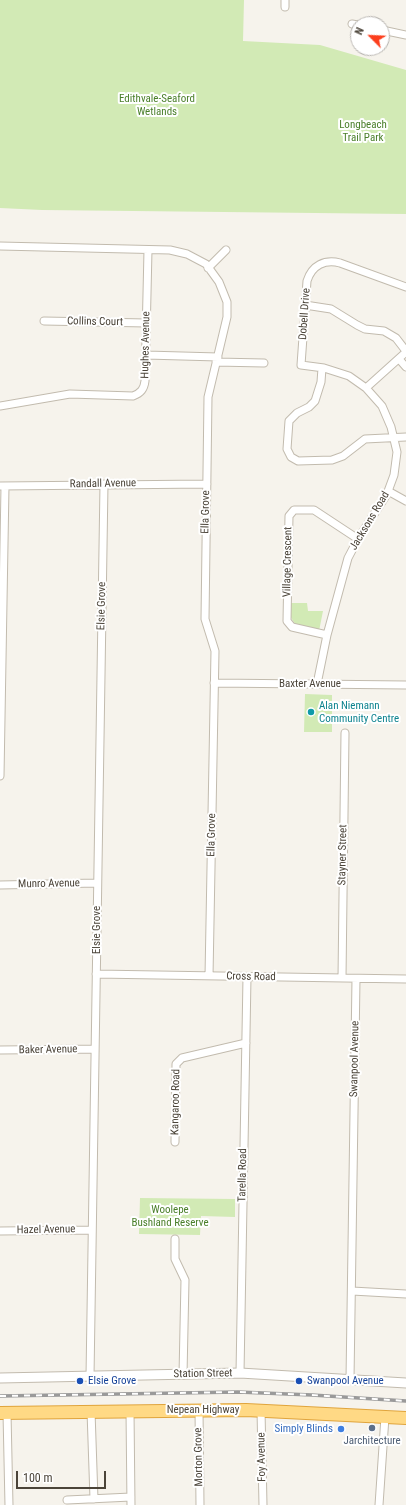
<!DOCTYPE html>
<html>
<head>
<meta charset="utf-8">
<style>
  body { margin:0 }
  #map { position:relative; width:406px; height:1505px; overflow:hidden; background:#f6f3ec; font-family:"Roboto Condensed",sans-serif }
  canvas { display:block }
  .north { position:absolute; left:350px; top:16px; width:40px; height:40px; box-sizing:border-box; background:#fff; border:1px solid #b7b4b0; border-radius:50%; rotate:294deg; font-size:11px; font-weight:700; line-height:16px; text-align:center; color:#4b4439 }
  .north::after { content:''; display:block; margin:auto; width:14px; height:18px; background:#fc3f1d; clip-path:polygon(50% 0,100% 100%,50% 72%,0 100%) }
  .scale { position:absolute; left:16px; top:1471px; width:90px; height:18px; box-sizing:border-box; border:2px solid #4b4439; border-top:0; padding-left:5px; font-size:12px; line-height:14px; white-space:nowrap; color:#4b4439; -webkit-text-stroke:3px #fff; paint-order:stroke }
</style>
</head>
<body>
<div id="map">
<canvas width="406" height="1505"></canvas>
<div class="north">N</div>
<div class="scale">100 m</div>
</div>
<script>
const ctx = document.querySelector('canvas').getContext('2d');
ctx.lineJoin = 'round';
function fillPath(path, color) { ctx.fillStyle = color; ctx.fill(path, 'evenodd'); }
function strokePath(path, color, width, dash) { ctx.strokeStyle = color; ctx.lineWidth = width; ctx.lineCap = dash ? 'butt' : 'round'; ctx.setLineDash(dash || []); ctx.stroke(path); }
function write(font, color, halo, rows, align = 'center') {
  ctx.font = font + ' "Roboto Condensed",sans-serif'; ctx.lineWidth = 4; ctx.setLineDash([]); ctx.textBaseline = 'middle'; ctx.strokeStyle = halo; ctx.fillStyle = color; for (const [text, x, y, turn = 0] of rows) {
    ctx.save(); ctx.translate(x, y); ctx.rotate((+turn || 0) * Math.PI / 180); ctx.textAlign = isNaN(turn) ? turn : align; if (halo) ctx.strokeText(text, 0, 0); ctx.fillText(text, 0, 0); ctx.restore();
  }
}
const green = new Path2D(`
  M0,0h244l-1,41 77,4 86,25v144l-364,-4 -42,-2z
  M290,603h17l1,8h15l-4,20 -24,-7 -5,-8z
  M305,694l27,1v37h-28z
  M140,1198l95,1v18l-34,-1 -1,19 -61,-1z`);
const minor = new Path2D(`
  M285,7v-7
  M352,24l6,1
  M382,30l24,5
  M0,246l170,4 17,4 19,10 13,18 8,20v15l-19,80 -3,222 10,32 -6,325
  M208,268l18,-18
  M305,305l26,4 26,16 8,4 19,2 12,7 10,13
  M44,321l102,2
  M146,355l72,2
  M399,359l7,8
  M216,362l48,1
  M322,368l-1,14 -6,19 -6,6 -12,6 -8,8 -2,28 4,8 7,4 34,-1 11,-4 22,-17 41,-2
  M366,388l40,-36
  M0,406l70,-12 63,2c8,-3 11,-7 12,-15l3,-131
  M0,486l207,-2
  M388,491l18,10
  M327,635l-35,-8 -5,-6 2,-105 5,-6h20l44,29
  M214,683l192,2
  M317,684l10,-49 21,-77 10,-19 29,-45 7,-19 3,-23 -6,-25 -9,-21 -16,-18 -17,-12 -25,-8 -23,-3 6,-84c5,-16 18,-22 33,-18l66,24
  M0,776l5,-290
  M0,885l97,-2
  M96,974l310,5
  M342,978l3,-245
  M0,1050l95,-1
  M175,1142l1,-78 6,-6 64,-15
  M0,1231l92,-1
  M175,1239v20l10,21 -2,95
  M352,1291l54,3
  M240,1373l7,-396
  M90,1376l14,-892
  M350,1379l6,-400
  M199,1409l1,96
  M261,1410l2,95
  M91,1411l3,88
  M130,1411l1,94
  M7,1413l2,92
  M67,1500l64,-3
  M379,1505l6,-88`);
const tertiary = new Path2D(`
  M0,1378l240,-5 166,10`);
const trunk = new Path2D(`
  M0,1413l246,-3 160,8`);
const rail = new Path2D(`
  M0,1396l238,-4 74,3 94,6`);
const markers = [
  [311,712,4,"#0f9aa8"],
  [80,1381,4,"#1a4fb4"],
  [299,1381,4,"#1a4fb4"],
  [372,1428,4,"#5c6f8a"],
  [341,1429,4,"#3f7fe0"]
];
const parkNames = [
  ["Edithvale-Seaford",157,99],
  ["Wetlands",157,112],
  ["Longbeach",363,125],
  ["Trail Park",363,138],
  ["Woolepe",170,1210],
  ["Bushland Reserve",170,1223]
];
const streetNames = [
  ["Dobell Drive",305,314,-86],
  ["Collins Court",95,322,1],
  ["Hughes Avenue",146,345,-89],
  ["Randall Avenue",103,484,-1],
  ["Ella Grove",206,512,-89],
  ["Jacksons Road",370,521,-59],
  ["Village Crescent",288,562,-89],
  ["Elsie Grove",102,606,-89],
  ["Baxter Avenue",310,684],
  ["Ella Grove",212,835,-89],
  ["Stayner Street",343,855,-89],
  ["Munro Avenue",49,884,-1],
  ["Elsie Grove",97,930,-90],
  ["Cross Road",251,977,1],
  ["Baker Avenue",48,1050,-1],
  ["Swanpool Avenue",355,1059,-89],
  ["Kangaroo Road",176,1102,-89],
  ["Tarella Road",243,1175,-89],
  ["Hazel Avenue",46,1230,-1],
  ["Station Street",203,1374,-1],
  ["Nepean Highway",203,1410],
  ["Morton Grove",199,1457,-91],
  ["Foy Avenue",262,1457,-91]
];
const cultureNames = [
  ["Alan Niemann",319,706],
  ["Community Centre",319,719]
];
const transitNames = [
  ["Elsie Grove",88,1381],
  ["Swanpool Avenue",307,1381]
];
const shopNames = [
  ["Simply Blinds",333,1429]
];
const serviceNames = [
  ["Jarchitecture",372,1441]
];
fillPath(green, '#d2eab5');
strokePath(minor, '#c2bbae', 9);
strokePath(tertiary, '#c2bbae', 11);
strokePath(trunk, '#e0a43c', 14);
strokePath(minor, '#fff', 7);
strokePath(tertiary, '#fff', 9);
strokePath(trunk, '#ffd985', 12);
strokePath(rail, '#9a9a9a', 3.5);
strokePath(rail, '#fff', 2, [6]);
for (const [x, y, r, color] of markers) { const dot = new Path2D(); dot.arc(x, y, r, 0, 2 * Math.PI); ctx.fillStyle = color; ctx.fill(dot); strokePath(dot, '#fff', 1.5); }
write('11px', '#4a7f2a', '#fff', parkNames);
write('11px', '#4b4439', '#fff', streetNames);
write('11px', '#0d838f', '#fff', cultureNames, 'left');
write('11px', '#164399', '#fff', transitNames, 'left');
write('11px', '#366cbe', '#fff', shopNames, 'right');
write('11px', '#4e5e75', '#fff', serviceNames);
</script>
</body>
</html>
